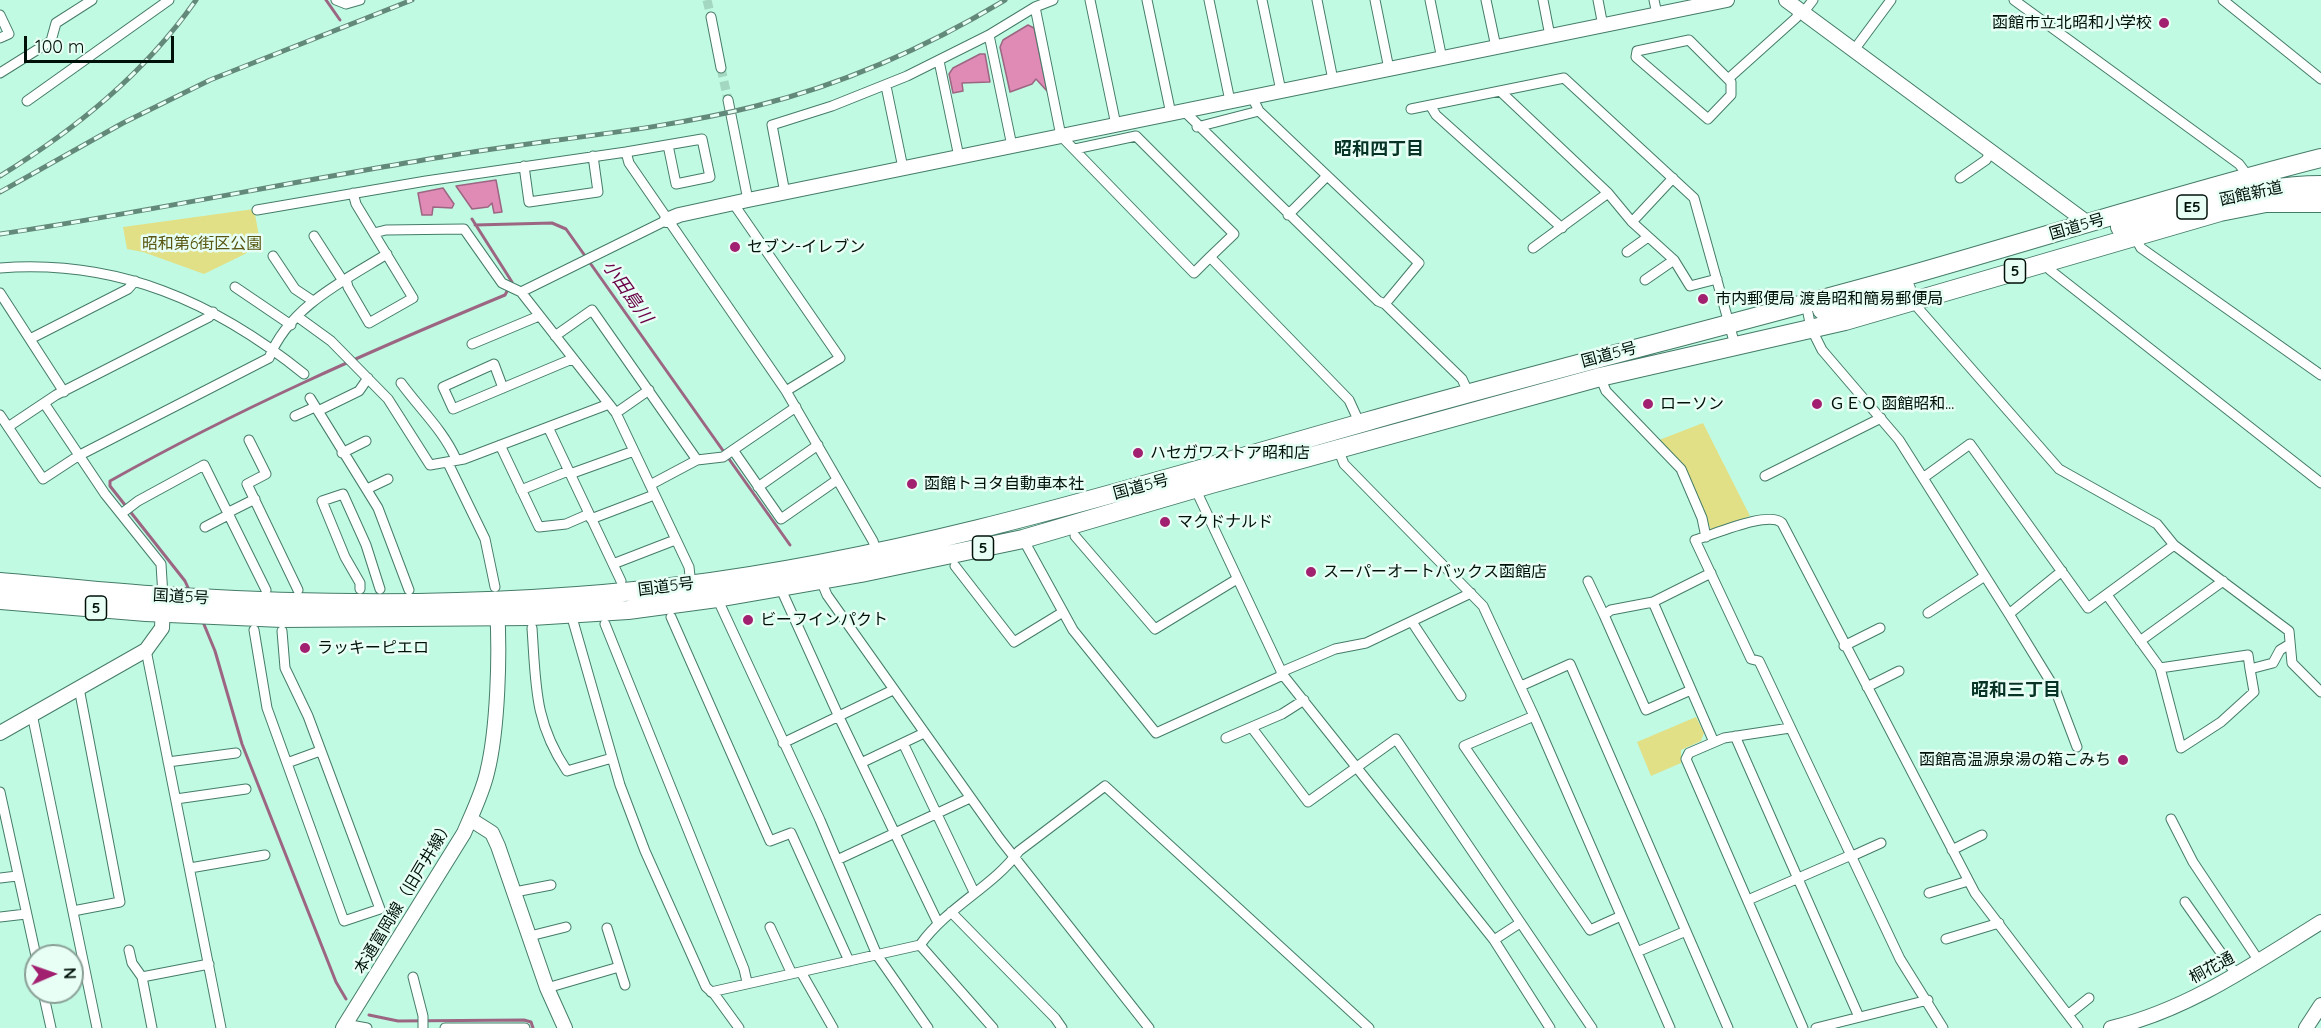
<!DOCTYPE html>
<html>
<head>
<meta charset="utf-8">
<style>
  body { margin:0 }
  #map { position:relative; width:2321px; height:1028px; overflow:hidden; background:#c0fae3; font-family:Quicksand,sans-serif }
  canvas { display:block }
  .north { position:absolute; left:24px; top:944px; width:60px; height:60px; box-sizing:border-box; background:#e8fff5; border:2px solid #8ba097; border-radius:50%; rotate:88deg; font-size:16px; font-weight:700; line-height:24px; text-align:center; color:#00110a }
  .north::after { content:''; display:block; margin:auto; width:21px; height:27px; background:#a22070; clip-path:polygon(50% 0,100% 100%,50% 72%,0 100%) }
  .scale { position:absolute; left:24px; top:36px; width:150px; height:27px; box-sizing:border-box; border:3px solid #00110a; border-top:0; padding-left:8px; font-size:18px; line-height:21px; white-space:nowrap; color:#00110a; -webkit-text-stroke:4px #e8fff5; paint-order:stroke }
</style>
</head>
<body>
<div id="map">
<canvas width="2321" height="1028"></canvas>
<div class="north">N</div>
<div class="scale">100 m</div>
</div>
<script>
const ctx = document.querySelector('canvas').getContext('2d');
ctx.lineJoin = 'round';
function fillPath(path, color) { ctx.fillStyle = color; ctx.fill(path, 'evenodd'); }
function strokePath(path, color, width, dash) { ctx.strokeStyle = color; ctx.lineWidth = width; ctx.lineCap = dash ? 'butt' : 'round'; ctx.setLineDash(dash || []); ctx.stroke(path); }
function write(font, color, halo, rows, align = 'center') {
  ctx.font = font + ' Quicksand,"Noto Sans JP",sans-serif'; ctx.lineWidth = 5; ctx.setLineDash([]); ctx.textBaseline = 'middle'; ctx.strokeStyle = halo; ctx.fillStyle = color; for (const [text, x, y, turn = 0] of rows) {
    ctx.save(); ctx.translate(x, y); ctx.rotate((+turn || 0) * Math.PI / 180); ctx.textAlign = isNaN(turn) ? turn : align; if (halo) ctx.strokeText(text, 0, 0); ctx.fillText(text, 0, 0); ctx.restore();
  }
}
const green = new Path2D(`
  M254,209l6,32 -15,13 -41,20 -61,-22 -16,-3 -4,-22z
  M1703,423l47,93 -39,14 -25,-61 -27,-29z
  M1696,717l8,16 -3,8 -20,9v13l-30,13 -14,-34z`);
const water = new Path2D(`
  M1028,25l6,3 13,63 -11,-12 -4,5 -22,8 -10,-45 3,-7z
  M980,54h5l5,28 -28,1 1,8 -10,2 -4,-19 4,-6z
  M496,180l6,32 -8,1 -2,-10 -4,4 -16,2 -16,-23z
  M443,188l11,16 -2,4 -19,-1 -1,8h-10l-4,-22z`);
const stream = new Path2D(`
  M326,0l14,20
  M475,225l77,-2 14,6 158,223
  M729,459l61,86
  M190,592l-5,-11 -75,-95v-5c128,-72 260,-130 395,-186l7,-13 -40,-63
  M203,622l12,29 27,93 94,238 10,17
  M369,1015l29,6 126,-1 7,2 2,6`);
const streetTunnel = new Path2D(`
  M707,0l4,17
  M721,68l7,32`);
const street = new Path2D(`
  M336,0l10,4 14,-4
  M1090,0l26,125
  M1147,0l24,114
  M1209,0l21,101
  M1262,0l19,91
  M1317,0l16,80
  M1375,0l14,69
  M1430,0l12,59
  M1486,0l10,47
  M1543,0l7,36
  M1598,0l5,26
  M1654,0l3,14
  M2014,0l225,164 9,12
  M2223,0l98,79
  M1035,7l26,129 133,137 16,-16 139,143 11,24
  M1803,13l10,-13
  M0,15l9,19 -9,4
  M711,17l10,51
  M989,35l23,111
  M1854,50l37,-50
  M939,61l20,96
  M0,73l51,-32 5,-18 36,-23
  M1728,79l-39,-39 -52,11 -1,6 72,62 23,-24v-13l-3,-3 68,-61 4,-8
  M886,86l17,82
  M1500,91l108,102 24,29 42,38 16,26 27,-7
  M1252,97l7,14 160,152 -34,41
  M728,100l20,100
  M27,101l142,-101
  M1430,105l6,10 126,113
  M1411,109l153,-31 130,120 41,147
  M1184,111l194,190 7,3 77,75 8,17
  M1197,127l62,-16
  M1075,149l61,-13 98,98 -24,23
  M626,152l76,-13 8,38 -34,7 -8,-39
  M524,166l5,36 69,-10 -5,-36
  M1960,178l26,-18 5,-9
  M785,193l-13,-68 60,-19 75,-30 82,-41 46,-28 18,-7
  M733,203l107,155 -54,33
  M257,210l169,-29 200,-29 3,11 157,228 87,150 5,14
  M1288,215l39,-39
  M1632,222l41,-44
  M374,233l12,-3 78,-1 38,54 19,9 95,121 73,154 2,18
  M314,236l29,45
  M2135,237l6,11 180,127
  M1533,248l75,-55
  M1627,252l21,-15
  M273,256l22,33 18,12
  M0,268c117,-9 215,34 304,106
  M2050,270l271,213
  M346,279l2,8 21,36 44,-25 -57,-94 -3,-11
  M1645,280l29,-20
  M235,287l56,38
  M521,292l146,-72
  M0,293l64,99
  M1914,299l4,9 141,161 98,55 17,21 115,86 3,32 29,29
  M1808,313l3,15 11,22 77,90 110,174 46,75 22,58
  M298,317l33,24 57,58 42,66 34,-6 145,-55
  M555,336l37,-26 105,150
  M30,339l98,-50 7,-8
  M472,344l67,-28
  M1600,377l6,14 75,78 21,49 4,19
  M401,383c19,26 42,47 55,76
  M503,388l-9,-24 -51,23 10,22 119,-50
  M310,398l68,110 31,82
  M44,403l61,91 56,70 2,32
  M796,407l-63,43 48,69 56,-39
  M318,411l41,-20 9,-13
  M616,413l33,-23
  M0,415l43,64 35,-23 191,-98c20,-51 74,-77 118,-104
  M295,416l20,-9
  M8,427l48,-32 153,-78 4,-5
  M548,427l73,154
  M249,440l17,34 -19,10 51,106
  M500,445l39,82 27,-3 23,-10
  M1338,449l6,15 139,142 51,110 136,312
  M342,453l24,-12
  M448,463l37,76 10,48
  M570,474l64,-23
  M1765,476l116,-58
  M1923,478l47,-34 118,164 86,-63
  M650,485l47,-25 26,-3 10,-7
  M1194,486l89,189 211,265 56,88
  M758,487l60,-42
  M367,489l21,-10
  M521,490l47,-19
  M229,512l26,-13
  M121,514l17,-13 66,-36 62,125
  M591,519l63,-24
  M205,527l25,-13
  M1075,536l80,93 82,-50
  M1023,539l50,91 83,103 127,-58
  M613,564l62,-24
  M955,566l59,76 49,-30
  M820,578l7,17 173,244 149,189
  M1588,581l16,34
  M780,587l59,130 99,206
  M360,589v-6l-15,-26 -23,-56 21,-7 23,51 14,44
  M2107,595l53,73 21,80 40,-26 33,-30 -4,-23 23,-6 7,-13 10,-6
  M717,598l103,222 57,135 51,73
  M1653,602l60,138
  M1928,613l57,-37
  M571,614l49,171 25,66 61,136 9,8 24,33
  M2009,614l53,-43
  M671,617l99,224 21,-8 58,128
  M1412,622l49,74
  M605,624l139,345 3,13
  M532,628c4,57 2,94 35,143l45,-13
  M254,630l13,78 77,213 36,-12 -72,-193 -23,-48 -3,-37
  M2140,641l83,-60
  M1844,646l36,-18
  M146,650l75,378
  M2160,668l88,-13 2,14
  M1281,672l54,-23 31,-6 105,-50
  M1521,686l49,-22 158,364
  M1867,687l32,-16
  M1691,690l-45,20 -42,-95 7,-5 42,-8 58,-29
  M32,714l65,314
  M1534,716l-70,30 126,184 31,-14
  M1252,728l56,74 88,-63 196,289
  M1790,728l-66,10 -35,15 -3,6 117,269
  M1735,736l124,281
  M1226,738l56,-24 22,-14
  M783,743l110,-53
  M903,743l71,149
  M168,762l68,-9
  M287,763l33,-12
  M861,763l63,-30
  M0,792l36,164
  M176,799l70,-10
  M2171,819l22,43 66,99
  M1952,850l30,-15
  M1850,857l31,-14
  M837,860l133,-62
  M190,868l75,-13
  M0,878l17,-2
  M520,891l31,-6
  M1929,893l39,-12
  M1748,900l101,-44
  M2185,902l51,72
  M73,911l47,-9 -41,-214
  M951,912l104,106 7,10
  M0,917l26,-3
  M770,927l21,45
  M607,928l18,57
  M534,935l32,-8
  M1946,939l53,-16
  M1494,940l26,-17
  M920,945l73,83
  M129,950l3,13 10,14 10,51
  M1637,952l49,-21
  M801,972l32,56
  M142,977l67,-13
  M413,977l10,39v12
  M547,988l72,-21
  M43,992l8,36
  M711,992l209,-47c28,-39 73,-58 99,-94l86,-65 264,242
  M2069,1014l20,-16
  M345,1024l22,4
  M445,1028h80
  M1816,1028l112,-28
  M1943,1028l-43,-69 -141,-298 -8,-2 -56,-119c18,-5 74,-30 87,-17l193,370 103,135`);
const secondary = new Path2D(`
  M1786,0l303,224
  M667,220l12,-5 69,-15 979,-200
  M0,733l146,-83 16,-22 1,-24
  M470,819l22,14 6,13 49,142 18,40
  M343,1028l121,-195c8,-19 18,-39 23,-60 11,-44 13,-120 10,-165
  M2111,1028c77,-18 144,-65 210,-106
  M2306,1028l15,-23`);
const highway = new Path2D(`
  M2212,202c37,-10 71,-17 109,-17
  M2120,227l54,-15
  M1822,310l84,-21
  M0,582c60,5 119,12 179,15 165,10 337,9 501,-11 234,-29 459,-100 685,-164 176,-50 354,-94 531,-143 142,-40 282,-85 425,-121
  M0,600l146,12 136,6 250,-2 96,-6 89,-12 144,-25 162,-34 188,-55 389,-107 245,-56 375,-109 46,-9h55`);
const rail = new Path2D(`
  M0,176c76,-47 144,-102 196,-176
  M0,192l123,-69 87,-43 202,-80
  M0,234c148,-22 294,-53 442,-77 104,-18 211,-25 314,-51 88,-22 171,-59 249,-106`);
const markers = [
  [2164,23,6,"#a22070"],
  [735,247,6,"#a22070"],
  [1703,299,6,"#a22070"],
  [1648,404,6,"#a22070"],
  [1817,404,6,"#a22070"],
  [1138,453,6,"#a22070"],
  [912,484,6,"#a22070"],
  [1165,522,6,"#a22070"],
  [1311,572,6,"#a22070"],
  [748,620,6,"#a22070"],
  [305,648,6,"#a22070"],
  [2123,760,6,"#a22070"]
];
const shields = [
  [2192,207,30],
  [2015,271,21],
  [983,548,21],
  [96,608,21]
];
const shieldNames = [
  ["E5",2192,207],
  ["5",2015,271],
  ["5",983,548],
  ["5",96,608]
];
const poiNames = [
  ["函館市立北昭和小学校",2152,23,"right"],
  ["セブン-イレブン",747,247],
  ["市内郵便局 渡島昭和簡易郵便局",1715,299],
  ["ローソン",1660,404],
  ["ＧＥＯ 函館昭和…",1829,404],
  ["ハセガワストア昭和店",1150,453],
  ["函館トヨタ自動車本社",924,484],
  ["マクドナルド",1177,522],
  ["スーパーオートバックス函館店",1323,572],
  ["ビーフインパクト",760,620],
  ["ラッキーピエロ",317,648],
  ["函館高温源泉湯の箱こみち",2111,760,"right"]
];
const streetNames = [
  ["函館新道",2251,194,-12],
  ["国道5号",2077,227,-16],
  ["国道5号",1609,355,-15],
  ["国道5号",1141,487,-15],
  ["国道5号",666,587,-7],
  ["国道5号",181,597,3],
  ["本通富岡線（旧戸井線）",404,897,-59],
  ["桐花通",2212,968,-28]
];
const parkNames = [
  ["昭和第6街区公園",202,244]
];
const neighbourhoodNames = [
  ["昭和四丁目",1379,150],
  ["昭和三丁目",2016,691]
];
const waterNames = [
  ["小田島川",627,292,55]
];
fillPath(green, '#e1e087');
fillPath(water, '#df8bb6');
strokePath(water, '#9c6682', 1.5);
strokePath(stream, '#9c6682', 3);
strokePath(streetTunnel, '#a3d7c2', 9, [9, 4.5]);
strokePath(street, '#457c68', 11);
strokePath(secondary, '#457c68', 16);
strokePath(highway, '#457c68', 20);
strokePath(street, '#fff', 9);
strokePath(secondary, '#fff', 14);
strokePath(highway, '#fff', 18);
strokePath(rail, '#63897a', 5);
strokePath(rail, '#e8fff5', 3, [9]);
for (const [x, y, r, color] of markers) { const dot = new Path2D(); dot.arc(x, y, r, 0, 2 * Math.PI); ctx.fillStyle = color; ctx.fill(dot); strokePath(dot, '#e8fff5', 2); }
for (const [x, y, w] of shields) { const box = new Path2D(); box.roundRect(x - w / 2, y - 12, w, 24, 4.5); ctx.fillStyle = '#e8fff5'; ctx.fill(box); strokePath(box, '#00110a', 1.5); }
write('bold 15px', '#00110a', null, shieldNames);
write('16px', '#00110a', '#e8fff5', poiNames, 'left');
write('16px', '#00110a', '#e8fff5', streetNames);
write('16px', '#585611', '#e8fff5', parkNames);
write('bold 18px', '#063326', '#e8fff5', neighbourhoodNames);
write('italic 18px', '#690046', '#e8fff5', waterNames);
</script>
</body>
</html>
